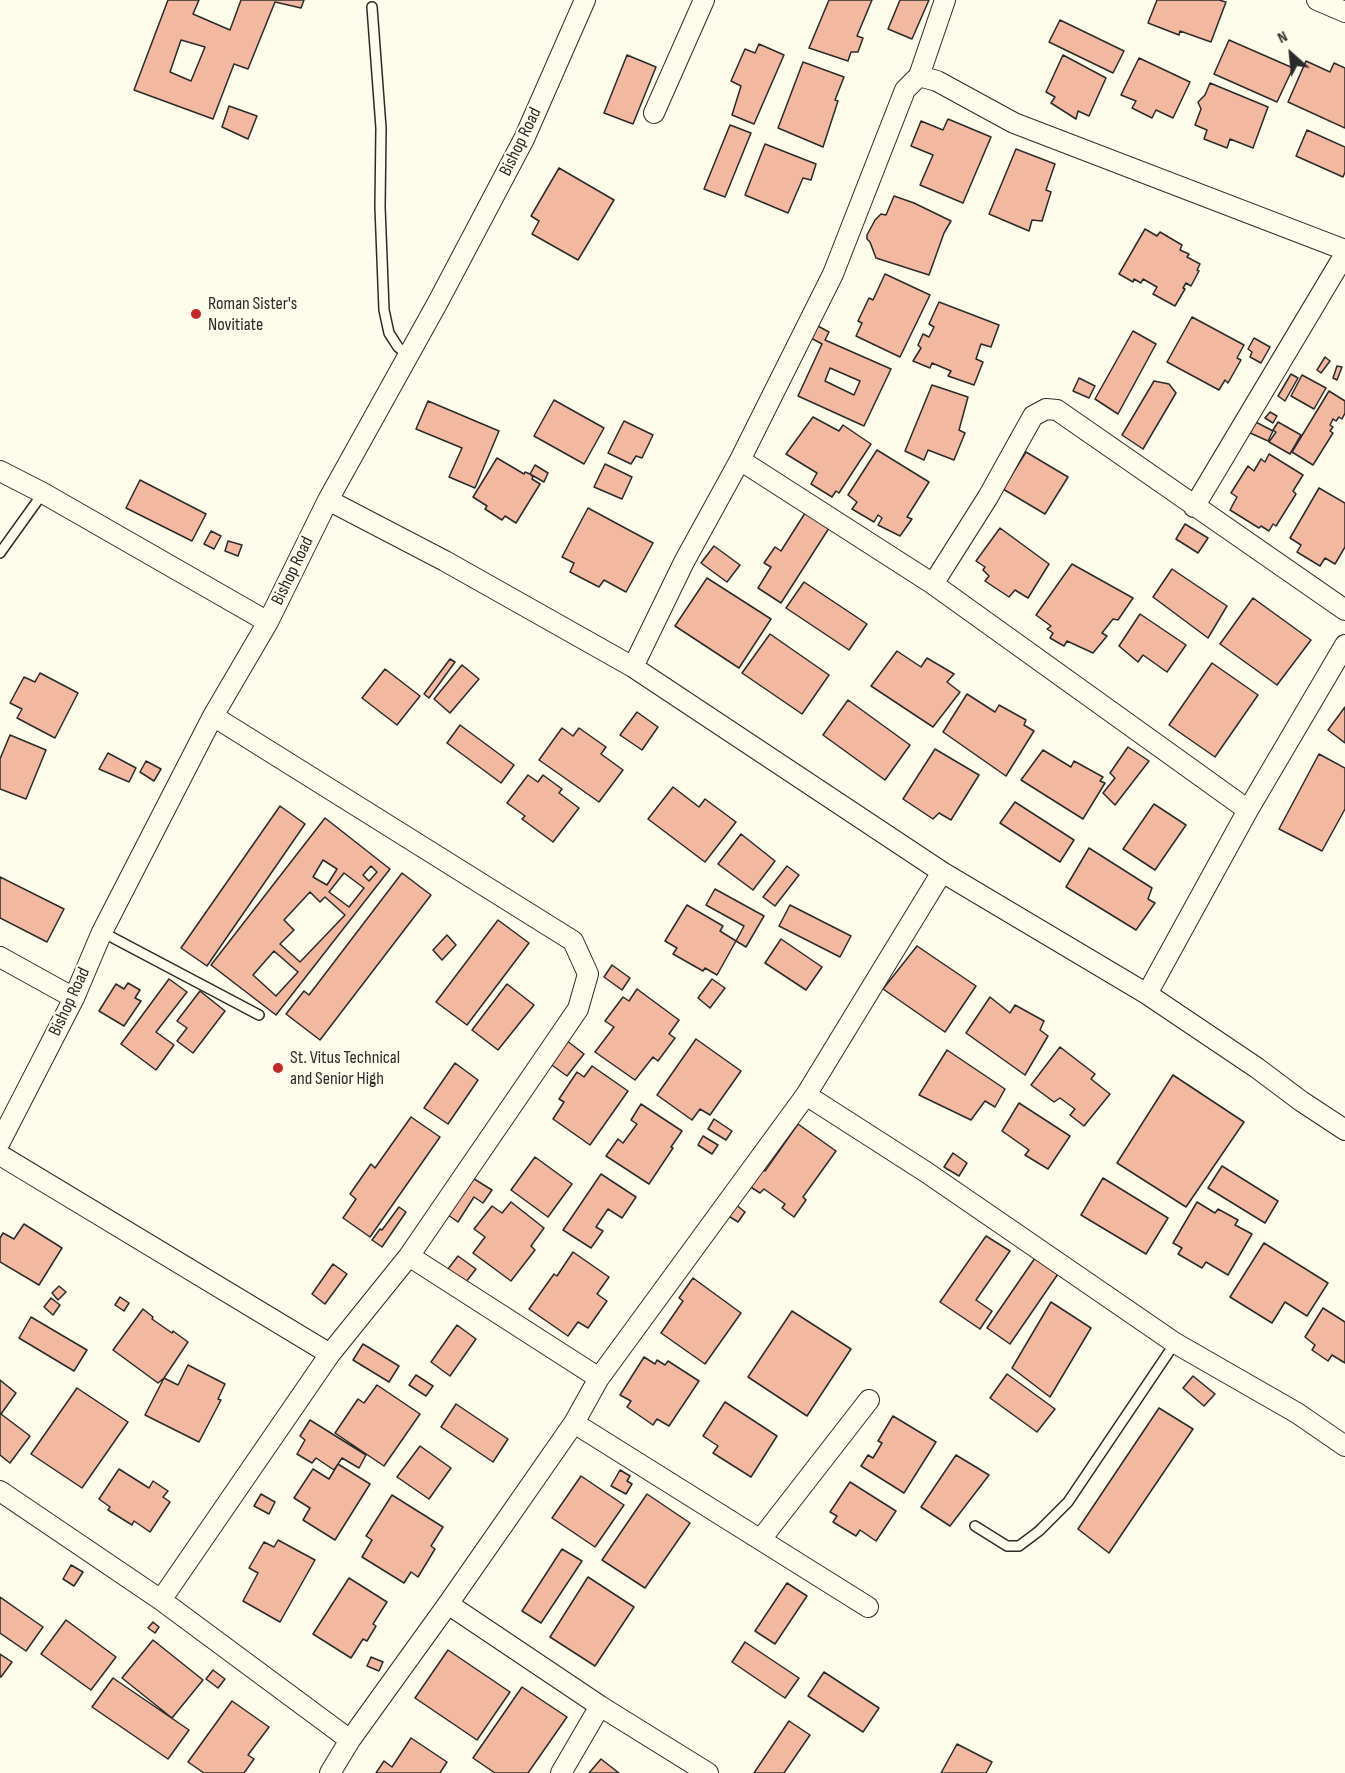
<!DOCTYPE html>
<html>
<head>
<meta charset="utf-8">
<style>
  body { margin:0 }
  #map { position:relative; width:1345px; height:1773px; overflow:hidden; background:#fdfbea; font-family:"Sofia Sans Condensed",sans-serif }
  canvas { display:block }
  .north { position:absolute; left:1261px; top:24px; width:60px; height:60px; -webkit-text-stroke:4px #fdfbea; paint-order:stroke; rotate:333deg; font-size:16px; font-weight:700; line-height:24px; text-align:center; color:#2b2b2b }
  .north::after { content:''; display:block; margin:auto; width:21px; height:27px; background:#2b2b2b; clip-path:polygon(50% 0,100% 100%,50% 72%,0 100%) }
</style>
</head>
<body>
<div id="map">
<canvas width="1345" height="1773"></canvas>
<div class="north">N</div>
</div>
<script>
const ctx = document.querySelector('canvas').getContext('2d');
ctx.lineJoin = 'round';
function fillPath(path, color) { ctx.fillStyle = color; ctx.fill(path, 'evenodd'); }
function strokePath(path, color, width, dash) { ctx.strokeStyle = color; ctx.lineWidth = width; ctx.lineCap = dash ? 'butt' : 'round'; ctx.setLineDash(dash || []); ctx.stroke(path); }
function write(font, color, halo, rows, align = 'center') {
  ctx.font = font + ' "Sofia Sans Condensed",sans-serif'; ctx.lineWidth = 4.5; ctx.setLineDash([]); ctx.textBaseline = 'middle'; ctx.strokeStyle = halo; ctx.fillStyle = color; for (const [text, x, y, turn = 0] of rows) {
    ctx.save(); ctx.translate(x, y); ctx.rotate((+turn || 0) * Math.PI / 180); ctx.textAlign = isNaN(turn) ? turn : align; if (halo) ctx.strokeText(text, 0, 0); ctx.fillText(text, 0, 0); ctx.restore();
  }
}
const building = new Path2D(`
  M168,0h31l-6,14 37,16 11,-30h63l-3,8 -26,-6 -27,67 -14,-5 -21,55 -79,-29zM181,40l24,7 -14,34 -21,-9z
  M829,0h43l-15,36 6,2 -5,14h-7l-3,9 -39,-13z
  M900,0h29l-17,39 -24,-10z
  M1157,0h62l7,2 -15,40 -31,-11 -1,4 -31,-12z
  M1060,20l64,31 -11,22 -64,-31z
  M1229,40l64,28 -16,34 -63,-28z
  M759,44l25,11 -30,69 -22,-9 9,-29 -10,-5 14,-32 10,4z
  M627,55l29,12 -23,57 -29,-11z
  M1063,55l43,23 -17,38 -11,-5 -2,8 -25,-16 4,-6 -9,-5z
  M1139,58l51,24 -17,36 -17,-8 -4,8 -20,-10 4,-7 -15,-6z
  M1306,61l24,11 4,-9 11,5v60l-57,-26z
  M803,62l41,15 -9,23 3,1 -15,46 -45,-19z
  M1210,83l58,24 -15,41 -23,-9 -3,9 -23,-9 3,-9 -12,-5 6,-16 -3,-7 7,-7z
  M229,106l28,10 -9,23 -26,-12z
  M948,119l43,18 -28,66 -43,-18 13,-30 -22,-9 10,-25 22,9z
  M730,125l21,8 -26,64 -21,-8z
  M1307,130l38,17v25l-2,5 -47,-21z
  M765,144l51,20 -5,16 -8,-2 -15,35 -43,-18z
  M1016,149l39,15 -9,26 5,2 -9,29 -10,-1 -3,11 -40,-17z
  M559,168l55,32 -36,60 -46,-26 7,-13 -8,-5z
  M894,196l20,7 37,18 -7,12 -15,42 -53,-17 -6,-16 -3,-3v-4l8,-15 6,-6 5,1z
  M1145,229l12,7 3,-4 22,13 -2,5 9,4 -2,3 13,7 -3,6 2,1 -8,15 -5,-3 -3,5 2,1 -10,17 -22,-12 4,-7 -14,-8 -2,4 -7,-4 -1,3 -14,-8z
  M885,274l45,21 -30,62 -44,-21 6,-13 -4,-2 11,-23 4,2z
  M939,302l60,23 -8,22 -10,-3 -5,15 7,3 -9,23 -26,-9 3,-5 -19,-8 -2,5 -17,-7 8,-13 -3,-3 5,-11 6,3 5,-10 -5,-3z
  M1192,317l52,28 -7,13 4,2 -13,23 -3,-3 -6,10 -52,-28z
  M816,325l13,7 -4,8 66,29 -27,57 -66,-30 24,-52 -13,-7zM830,368l30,13 -6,14 -29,-14z
  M1133,331l23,13 -38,70 -23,-15z
  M1254,338l16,9 -9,16 -11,-6 2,-5 -4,-3z
  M1325,357l5,4 -9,12 -4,-3z
  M1337,366l5,1 -5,13 -4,-2z
  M1291,374l7,4 -13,23 -7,-5z
  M1302,375l24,13 -12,21 -23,-13z
  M1079,378l16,8 -6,12 -16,-7z
  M1154,381l15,3 7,9 -33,56 -21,-14z
  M932,385l36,12 -9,33 6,3 -11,27 -26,-10 -4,10 -19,-9z
  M1329,391l16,10v12l-3,6 -3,-2 -3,4 -3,-2 -3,6 3,2 -3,4 3,2 -20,32 -21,-13z
  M554,400l50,28 -20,36 -50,-28z
  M428,401l71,30 -24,57 -26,-11 13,-29 -46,-19z
  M1270,412l7,4 -4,7 -8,-5z
  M813,417l26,14 4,-6 28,19 -32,49 -3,-2 -4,6 -21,-13 6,-11 -31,-19z
  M1250,419l23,12 -5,10 -20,-9z
  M624,421l29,14 -11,23 -6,-2 -5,8 -23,-11z
  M1278,422l23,13 -11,19 -21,-12 7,-10 -3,-2z
  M877,450l52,32 -22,35 5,2 -12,17 -22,-11 4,-7 -4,-3 -4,7 -22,-13 5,-7 -9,-7z
  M1026,452l42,25 -23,37 -42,-25z
  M1269,454l34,21 -10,16 3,3 -20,32 -3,-2 -4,7 -8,-5 -2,2 -29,-18 7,-13 -6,-4 17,-27 6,5 7,-12 4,3z
  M497,458l27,16 1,-2 5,2 3,3 -1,2 8,5 -24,39 -11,-7 -3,4 -17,-11 2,-3 -14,-9z
  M605,464l27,13 -10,22 -28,-12z
  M535,465l13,8 -4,9 -14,-8z
  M140,480l66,34 -14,27 -66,-33z
  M1319,488l26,15v44l-10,17 -10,-6 -5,8 -23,-14 4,-7 -11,-7z
  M588,508l65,35 -27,49 -22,-12 -5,7 -29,-15 4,-9 -12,-6z
  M807,510l24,15 -50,78 -23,-15 13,-21 -7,-4 11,-16 6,4z
  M1185,524l23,14 -10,15 -22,-14z
  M1000,528l49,36 -21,34 -13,-8 -6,7 -24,-16 4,-5 -6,-6 2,-3 -9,-6z
  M211,531l10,5 -7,13 -10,-5z
  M228,541l14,4 -4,11 -13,-5z
  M714,546l26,19 -13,17 -26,-19z
  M1072,564l61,34 -15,22 -5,-1 -11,14 5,3 -14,17 -26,-12 -3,5 -14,-8 3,-5 -6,-4 4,-3 -15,-11z
  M1172,569l55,37 -19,32 -55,-41z
  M707,578l64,41 -32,49 -64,-42z
  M804,582l63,42 -18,26 -63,-42z
  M1253,598l58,42 -34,45 -57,-41z
  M1140,614l46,31 -19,27 -24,-17 -5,7 -19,-16z
  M770,634l59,41 -27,39 -60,-41z
  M897,651l24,16 6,-9 27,16 -7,8 13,10 -27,35 -62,-41z
  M450,659l5,3 -26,36 -5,-4z
  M1212,663l46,32 -43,62 -46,-32z
  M462,665l17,14 -29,34 -16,-14z
  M385,669l35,27 -23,29 -35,-27z
  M40,673l38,20 -23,45 -38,-20 5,-9 -12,-6 14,-26 11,5z
  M967,694l28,18 4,-7 27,15 -2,5 10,6 -28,45 -63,-44z
  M848,700l62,45 -25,35 -62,-45z
  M1345,707v36l-17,-13z
  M637,712l21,15 -16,23 -22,-15z
  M460,725l54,40 -13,18 -54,-40z
  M562,728l11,8 6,-8 27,19 -5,7 22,16 -24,32 -60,-42z
  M10,735l36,15 -20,49 -26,-10v-30z
  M1128,747l21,14 -34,44 -12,-12 12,-15 -5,-5z
  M935,749l44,26 -28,45 -12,-7 -6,6 -30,-20z
  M1043,750l28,17 3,-6 29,16 -3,4 5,2 -22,36 -62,-39z
  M108,753l28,15 -7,14 -30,-13z
  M1319,754l26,14v41l-23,42 -43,-22z
  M146,761l15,8 -7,12 -14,-9z
  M528,775l10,7 5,-7 19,14 -3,4 20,15 -26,34 -31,-23 3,-3 -18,-13z
  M673,787l26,20 6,-8 31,23 -31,40 -57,-43z
  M1015,802l59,38 -14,22 -60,-39z
  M1154,804l32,21 -31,45 -32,-21z
  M280,806l25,18 -98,142 -26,-18z
  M325,818l65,51 -114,146 -65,-50zM323,860l14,9 -10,16 -14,-8zM371,866l6,6 -8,9 -6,-6zM344,873l20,15 -15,19 -20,-15zM310,892l10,10 5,-5 20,18 -45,47 -20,-18 14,-14 -10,-10zM274,951l24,21 -22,24 -23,-21z
  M741,834l34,27 -22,29 -35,-26z
  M1089,848l63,40 -4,11 7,4 -19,27 -70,-43z
  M787,866l12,9 -24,31 -12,-9z
  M402,873l29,22 -111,145 -34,-26 18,-23 5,4z
  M0,877l64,32 -17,33 -47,-24z
  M715,889l49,27 -18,31 -10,-6 8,-15 -38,-21z
  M687,905l36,21 -3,5 16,10 -19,34 -12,-7 -2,3 -30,-17 4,-6 -12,-7z
  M790,905l61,31 -11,21 -61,-31z
  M498,920l31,23 -62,82 -31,-23z
  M447,935l9,10 -14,15 -9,-10z
  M781,939l41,28 -16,23 -41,-27z
  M917,946l59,40 -31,46 -62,-43z
  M612,965l18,13 -8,12 -18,-13z
  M169,979l18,13 -31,40 18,13 -18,25 -35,-26z
  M712,979l13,9 -15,20 -12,-10z
  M128,983l12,7 -5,8 6,3 -17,25 -25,-15 17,-27 8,5z
  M507,984l27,21 -36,45 -26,-20z
  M637,989l42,31 -10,14 6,4 -17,23 -5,-4 -18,23 -40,-28 19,-25 -9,-6 18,-24 6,4z
  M200,991l25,20 -32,42 -16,-12 10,-13 -10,-7z
  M990,997l20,16 5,-8 29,16 -4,9 8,6 -23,39 -59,-42z
  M696,1039l45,32 -31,44 -10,-6 -8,11 -35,-25z
  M566,1040l18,14 -17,22 -18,-13z
  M1060,1047l35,27 -4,5 19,15 -26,32 -14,-11 5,-6 -15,-11 -6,4 -23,-17z
  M947,1050l58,39 -10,18 -10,-6 -14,19 -52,-25z
  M455,1063l23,17 -30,44 -24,-16z
  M592,1066l36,25 -38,54 -37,-26 11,-17 -5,-3 18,-27 7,5z
  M1173,1075l71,47 -58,85 -69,-44z
  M1019,1103l51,33 -22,33 -23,-14 4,-5 -27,-19z
  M641,1104l41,27 -11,16 2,1 -24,36 -43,-28 12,-17 5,4 14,-19 -6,-4z
  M411,1117l29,20 -70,100 -27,-19 13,-19 -6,-5 21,-30 4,4z
  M714,1119l18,12 -6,9 -18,-11z
  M798,1124l38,27 -33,46 3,3 -12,17 -12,-9 3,-4 -21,-15 -4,4 -11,-7 12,-18 4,3z
  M703,1136l15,9 -6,9 -14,-9z
  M953,1153l14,10 -8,13 -15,-9z
  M535,1157l37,27 -24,33 -37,-27z
  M1222,1166l56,35 -13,22 -57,-35z
  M601,1174l35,23 -14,21 -14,-9 -12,18 7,4 -12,17 -28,-18z
  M471,1177l21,13 -9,13 -9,-6 -16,25 -10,-7z
  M1103,1178l65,40 -22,36 -65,-39z
  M511,1202l33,26 -13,18 4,4 -24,31 -38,-28 12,-16 -11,-8 18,-23 10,7z
  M1197,1202l18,11 3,-4 20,11 -3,5 17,9 -24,41 -22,-13 -4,6 -24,-14 4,-6 -9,-5z
  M735,1204l10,8 -7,10 -11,-7z
  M399,1207l7,5 -24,35 -10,-7 8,-11 2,1z
  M24,1224l38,24 -23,37 -39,-23v-24l3,-5 11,6z
  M986,1236l24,15 -34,49 16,11 -12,18 -40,-27z
  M1264,1243l64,40 -21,33 -22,-14 -13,21 -42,-26z
  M573,1252l36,25 -12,17 10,7 -19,27 -10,-6 -10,14 -39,-27 25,-35 3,2z
  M458,1256l18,13 -10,13 -18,-13z
  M1035,1258l23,16 -48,70 -23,-16z
  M333,1264l14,10 -22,30 -13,-10z
  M693,1278l48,35 -36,51 -44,-31 22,-32 -4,-3z
  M59,1286l7,6 -8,8 -6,-7z
  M120,1297l9,6 -5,8 -9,-6z
  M51,1298l9,7 -7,10 -9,-8z
  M1051,1302l40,26 -41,69 -38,-29z
  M1323,1308l22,14v41l-13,-8 -4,6 -16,-11 3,-5 -10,-8z
  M143,1309l10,8 -1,2 20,14 1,-2 15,11 -24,36 -6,5 -45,-33z
  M792,1311l59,38 -44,67 -59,-39z
  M31,1317l56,33 -13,21 -55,-33z
  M457,1325l19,14 -26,37 -19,-14z
  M363,1344l36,22 -10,16 -36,-22z
  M644,1357l11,7 2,-4 8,5 3,-4 31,20 -30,45 -12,-7 -4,6 -26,-18 4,-6 -11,-6z
  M188,1365l37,19 -7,15 3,1 -22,42 -54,-27 19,-37 14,7z
  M1007,1374l48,35 -18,23 -47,-34z
  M416,1375l17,11 -7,10 -17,-11z
  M1193,1376l22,18 -11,12 -21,-18z
  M0,1380l16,13 -15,21 29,22 -20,27 -10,-8z
  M377,1385l43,29 -36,52 -49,-33 23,-34 6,4z
  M77,1388l51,34 -46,66 -51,-34z
  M725,1402l52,34 -26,41 -38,-24 5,-7 -15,-10z
  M456,1404l52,35 -15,23 -52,-35z
  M1159,1408l34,21 -84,124 -31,-24z
  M893,1416l43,26 -32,51 -43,-27 7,-11 5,3 9,-15 -4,-2z
  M310,1420l56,35 -7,13 -17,-10 -8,12 -18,-12 -4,5 -15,-9 8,-14 -5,-4z
  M420,1446l31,22 -22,31 -32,-22z
  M956,1455l33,20 -39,51 -29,-19z
  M338,1464l32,20 -35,56 -32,-20 7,-12 -16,-10 19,-29 16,10z
  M119,1469l30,19 4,-7 15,10 -5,6 7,5 -20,30 -16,-11 -2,4 -24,-15 2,-3 -11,-8z
  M620,1470l10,6 -3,5 5,3 -6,10 -15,-8z
  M581,1476l43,29 -29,42 -43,-29z
  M850,1482l46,29 -20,30 -16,-11 -4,6 -23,-14 4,-6 -7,-4z
  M261,1494l14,8 -6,12 -15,-8z
  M647,1494l43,29 -45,65 -43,-28z
  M392,1495l51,32 -12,19 4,3 -17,28 -7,-5 -7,11 -42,-26 10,-17 -6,-4z
  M278,1540l37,20 -35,62 -37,-21 15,-28 -9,-5 15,-26 10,5z
  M562,1549l20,12 -41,62 -19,-12z
  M71,1565l12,7 -9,14 -11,-7z
  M588,1577l46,30 -39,59 -45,-29z
  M349,1578l38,24 -14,22 3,2 -9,15 -4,-2 -12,19 -38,-24z
  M787,1583l20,13 -32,48 -20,-13z
  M0,1597l43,30 -17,24 -26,-18z
  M66,1620l50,37 -25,33 -50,-36z
  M153,1622l6,5 -4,6 -7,-5z
  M153,1640l50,40 -31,38 -50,-40z
  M745,1642l54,36 -14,20 -53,-36z
  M448,1650l62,42 -33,48 -62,-42z
  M0,1654l12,8 -11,15h-1z
  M371,1657l12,5 -4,9 -12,-5z
  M213,1670l12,9 -7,9 -12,-9z
  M824,1672l55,36 -16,24 -55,-36z
  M113,1678l76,52 -21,29 -76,-52z
  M522,1687l45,30 -39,56h-33l-22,-15z
  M232,1701l37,26 -21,28 6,4 -10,14h-40l-16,-11z
  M789,1721l21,14 -26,38h-30z
  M411,1738l36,24 -7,11h-64l8,-12 8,6z
  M957,1744l35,18 -6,11h-45z
  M601,1759l18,14h-30z`);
const service = new Path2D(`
  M372,7l9,121 -1,79 4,103 5,23 9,14 10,8
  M0,553l43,-60
  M102,932l157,83
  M975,1526l32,20h12l20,-15 29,-29 107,-159`);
const minor = new Path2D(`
  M1317,0l28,12
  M919,76l26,-76
  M654,113l50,-113
  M740,460l193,124 315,226
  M0,471l43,22 225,129
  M328,500l117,61 188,106 309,205 205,122 110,74 44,33 44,29
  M1194,507l151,-253
  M933,584l55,-87 45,-81 13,-7 11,1 288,200
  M633,667l51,-105 56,-102 93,-186 72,-184 14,-14 18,5 77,42 331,127
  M0,957l74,41
  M1147,994l101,-184 97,-165
  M806,1095l120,77 249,171 122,70 48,33
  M0,1142l74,-144 28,-66 111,-216 55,-94 60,-122 110,-198 86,-163 61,-139
  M0,1155l330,199
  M409,1256l190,122
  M574,1423l294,184
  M0,1491l161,109 189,140
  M761,1539l108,-139
  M161,1600l169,-246 79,-98 169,-247 10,-35 -15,-33 -360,-225
  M448,1604l152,102 108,67
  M330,1773l20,-33 98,-136 126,-181 25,-45 207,-283 136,-223
  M561,1773l39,-67`);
const markers = [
  [196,314,6,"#c62828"],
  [278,1068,6,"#c62828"]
];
const streetNames = [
  ["Bishop Road",521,142,-64],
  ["Bishop Road",293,571,-64],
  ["Bishop Road",70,1002,-65]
];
const poiNames = [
  ["Roman Sister's",208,304],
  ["Novitiate",208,325],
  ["St. Vitus Technical",290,1058],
  ["and Senior High",290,1079]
];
fillPath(building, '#f2b8a0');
strokePath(building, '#2b2b2b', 1.5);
strokePath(service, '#2b2b2b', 12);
strokePath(minor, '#2b2b2b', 22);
strokePath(service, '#fdfbea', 9);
strokePath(minor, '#fdfbea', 20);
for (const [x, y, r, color] of markers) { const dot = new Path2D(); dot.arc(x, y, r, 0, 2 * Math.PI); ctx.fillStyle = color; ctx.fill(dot); strokePath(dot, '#fdfbea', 2); }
write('18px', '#2b2b2b', '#fdfbea', streetNames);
write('18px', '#2b2b2b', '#fdfbea', poiNames, 'left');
</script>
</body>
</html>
